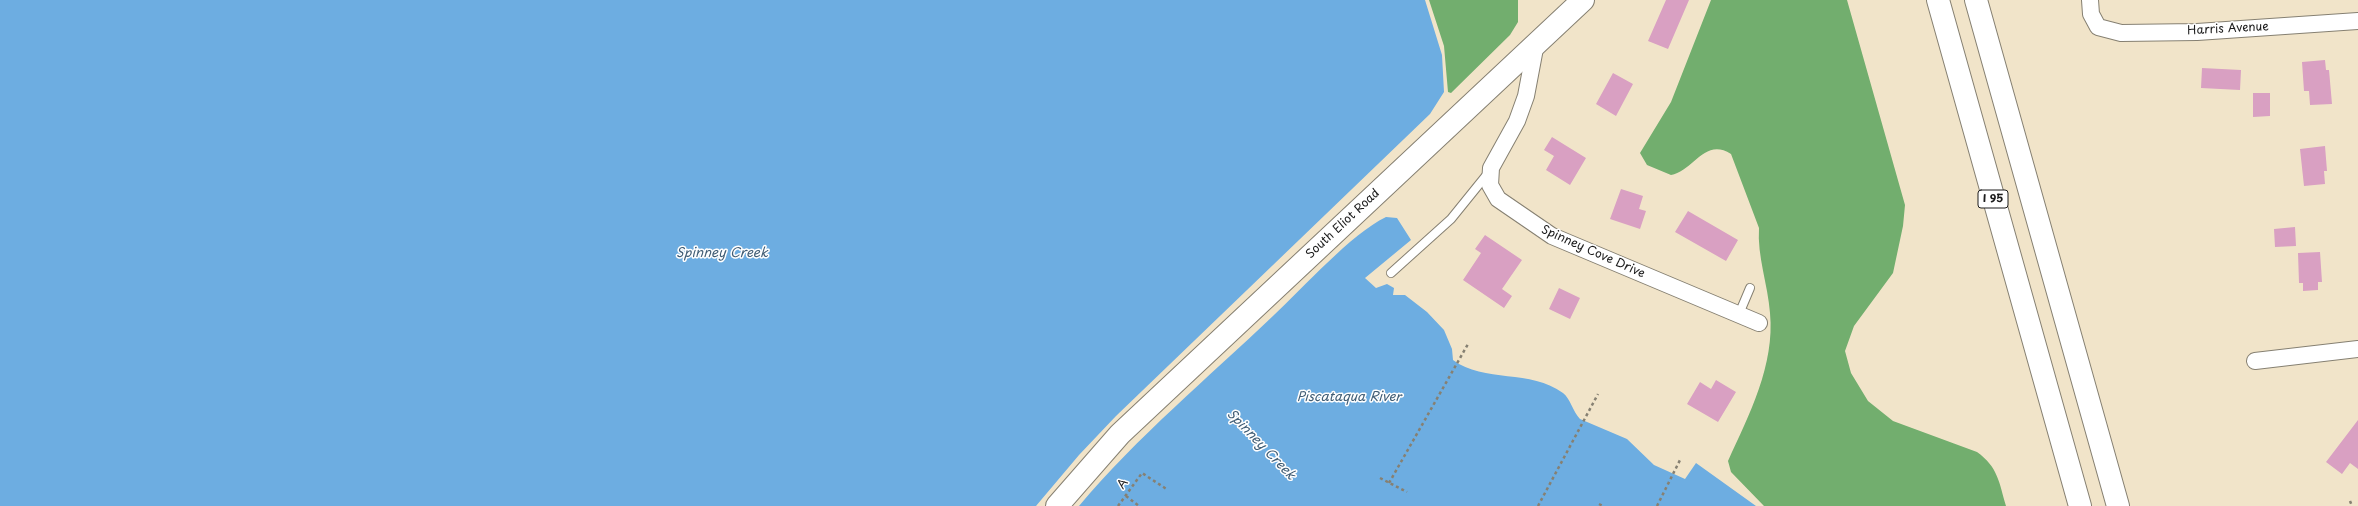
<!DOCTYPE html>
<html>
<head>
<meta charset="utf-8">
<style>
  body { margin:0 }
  canvas { display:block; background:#f1e4c9 }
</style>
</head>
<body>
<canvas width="2358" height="506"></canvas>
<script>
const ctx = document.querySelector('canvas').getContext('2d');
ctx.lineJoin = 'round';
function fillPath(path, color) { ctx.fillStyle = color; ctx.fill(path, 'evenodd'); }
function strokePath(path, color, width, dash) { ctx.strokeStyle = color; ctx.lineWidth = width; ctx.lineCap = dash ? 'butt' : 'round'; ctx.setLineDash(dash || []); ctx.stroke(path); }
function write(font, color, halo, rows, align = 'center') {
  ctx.font = font + ' "Playpen Sans",sans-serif'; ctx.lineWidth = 3; ctx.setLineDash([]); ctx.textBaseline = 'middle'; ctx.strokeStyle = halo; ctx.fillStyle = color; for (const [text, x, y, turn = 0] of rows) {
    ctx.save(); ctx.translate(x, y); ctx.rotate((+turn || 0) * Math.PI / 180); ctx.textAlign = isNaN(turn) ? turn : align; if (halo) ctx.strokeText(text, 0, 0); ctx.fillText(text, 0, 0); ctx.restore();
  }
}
const forest = new Path2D(`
  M1429,0h89v22l-8,13 -59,58 -3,-1 -4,-46z
  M1711,0h136l58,205 -2,21 -10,47 -39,53 -9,25 6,22 17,28 25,20 84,31c21,15 22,30 29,54h-242l-33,-34 -3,-11c21,-46 47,-96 42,-148 -2,-28 -13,-57 -11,-85l-28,-74c-27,-17 -38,18 -60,21l-24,-10 -7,-12 31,-51z`);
const water = new Path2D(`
  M0,0h1425l17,55 2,37 -14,22 -314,302 -37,39 -43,51h-1036z
  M1386,217l11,1 14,22 -46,38 11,10 11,-4 7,4 -1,7h12l22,17 17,18 8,19 1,11c31,23 78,9 110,33 7,5 10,19 17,26l47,20 27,26 31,14 11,-16 60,43h-677c59,-70 129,-128 195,-191 30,-28 77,-81 112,-98z`);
const building = new Path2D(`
  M1666,0h23l-21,49 -20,-8z
  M2325,60l1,10h3l3,34 -22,1 -1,-14h-5l-2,-29z
  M2202,68l39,2 -1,20 -39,-2z
  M1613,73l20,11 -17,32 -20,-12z
  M2253,93h17v23l-17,1z
  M1552,137l34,21 -16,27 -24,-15 8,-14 -10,-6z
  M2325,146l2,25h-3l1,13 -21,2 -4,-37z
  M1621,189l22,7 -4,13 7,2 -6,18 -30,-10z
  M1688,211l50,29 -12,21 -51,-29z
  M2295,227l1,19 -21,1 -1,-18z
  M1485,235l37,25 -20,29 10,7 -8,12 -41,-28 18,-27 -6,-4z
  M2320,252l2,30h-4v8l-15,1v-8h-4l-1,-30z
  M1559,288l21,10 -10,21 -21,-10z
  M1716,380l20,12 -18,30 -31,-18 13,-22 11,7z
  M2358,420v49l-8,-6 -8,11 -16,-12z`);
const path = new Path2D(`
  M1380,478l27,14
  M1389,483l79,-139
  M1126,496l13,10
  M2350,501l2,5
  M1599,504l4,2
  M1118,506l24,-33 26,17
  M1538,506l60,-112
  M1657,506l24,-48`);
const lane = new Path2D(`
  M1391,273l60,-54 38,-47
  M1739,314l11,-26`);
const street = new Path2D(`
  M2090,0l1,14 7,13 23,6 76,-1 161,-11
  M1536,43l-10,53 -9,25 -26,47 -1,17 8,14 54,37 207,87
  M2255,361l103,-12`);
const secondary = new Path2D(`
  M1057,506l63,-72 463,-434`);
const highway = new Path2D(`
  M1938,0l142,506
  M1976,0l142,506`);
const shields = [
  [1993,199,30]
];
const shieldNames = [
  ["I 95",1993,199]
];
const streetNames = [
  ["Harris Avenue",2228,29,-3],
  ["South Eliot Road",1343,224,-43],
  ["Spinney Cove Drive",1593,252,24],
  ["A",1123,484,-54]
];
const waterNames = [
  ["Spinney Creek",722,253],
  ["Piscataqua River",1349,397],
  ["Spinney Creek",1261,445,46]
];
fillPath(forest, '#72ae6e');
fillPath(water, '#6dade1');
fillPath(building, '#d9a0c2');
strokePath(lane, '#868072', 10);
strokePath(street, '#868072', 18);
strokePath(secondary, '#868072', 24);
strokePath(highway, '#868072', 24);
strokePath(path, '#868072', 2.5, [3, 3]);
strokePath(lane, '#fff', 8);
strokePath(street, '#fff', 16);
strokePath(secondary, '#fff', 22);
strokePath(highway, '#fff', 22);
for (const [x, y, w] of shields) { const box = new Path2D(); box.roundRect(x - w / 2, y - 9, w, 18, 3); ctx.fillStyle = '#fff'; ctx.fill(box); strokePath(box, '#1c1c1c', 1); }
write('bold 11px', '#1c1c1c', null, shieldNames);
write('12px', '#1c1c1c', '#fff', streetNames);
write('italic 13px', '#405d75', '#fff', waterNames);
</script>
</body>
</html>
